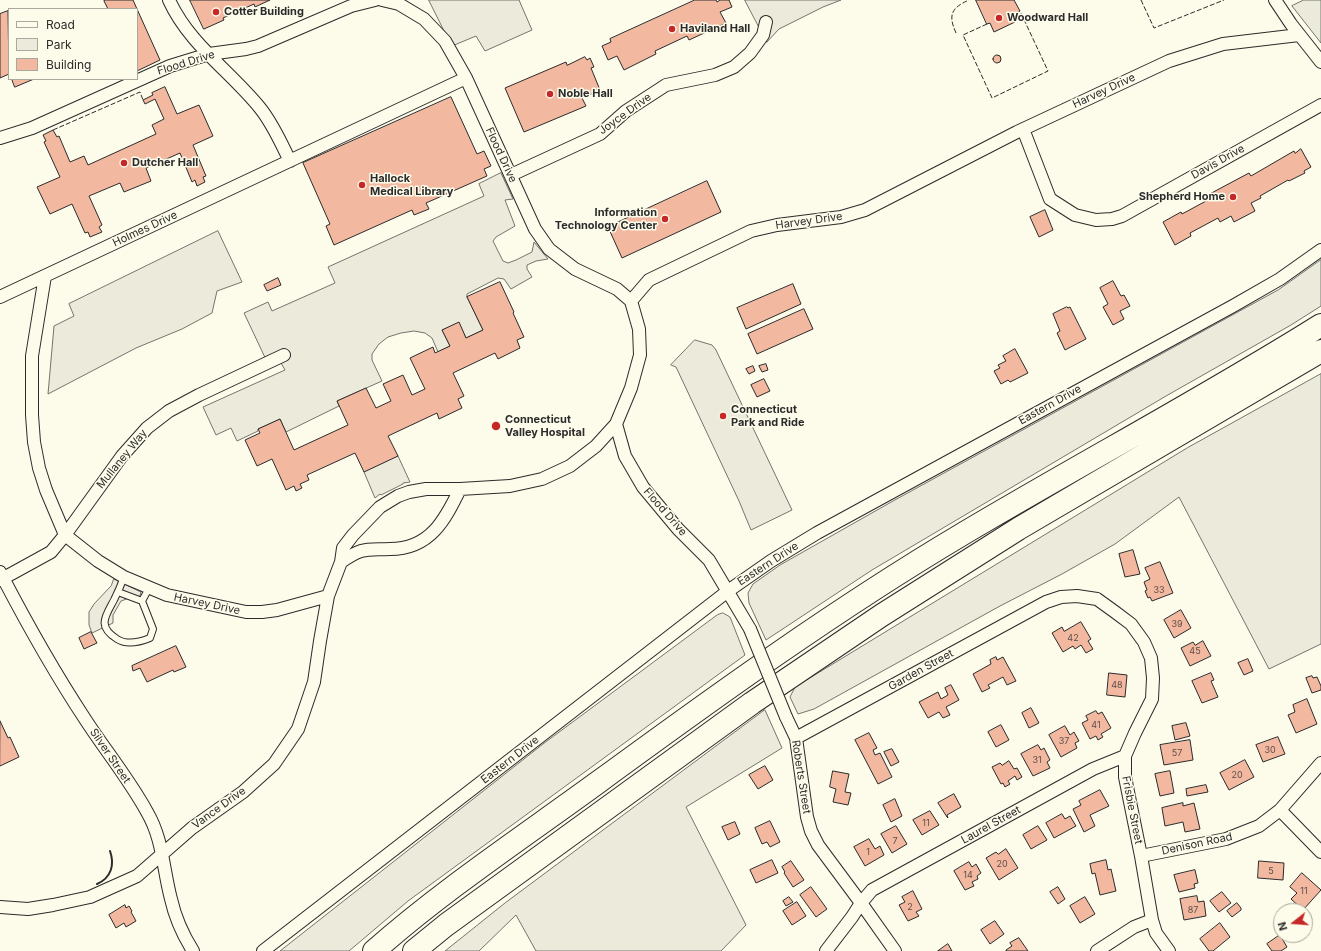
<!DOCTYPE html>
<html>
<head>
<meta charset="utf-8">
<style>
  body { margin:0 }
  #map { position:relative; width:1321px; height:951px; overflow:hidden; background:#fdfbea; font-family:Inter,sans-serif }
  canvas { display:block }
  .legend { position:absolute; left:8px; top:8px; width:130px; height:72px; box-sizing:border-box; background:#fdfbea; border:1px solid #a9a89e; margin:0; padding:5px 7px; list-style:none; font-size:12px; color:#2b2b2b }
  .legend li { display:flex; align-items:center; gap:8px; height:20px }
  .legend b { width:20px; border:1px solid #a9a89e }
  .north { position:absolute; left:1273px; top:903px; width:40px; height:40px; box-sizing:border-box; background:#fdfbea; border:1px solid #a9a89e; border-radius:50%; rotate:253deg; font-size:11px; font-weight:700; line-height:16px; text-align:center; color:#2b2b2b }
  .north::after { content:''; display:block; margin:auto; width:14px; height:18px; background:#c62828; clip-path:polygon(50% 0,100% 100%,50% 72%,0 100%) }
</style>
</head>
<body>
<div id="map">
<canvas width="1321" height="951"></canvas>
<ul class="legend">
<li><b style="height:5px;background:#fdfbea"></b>Road</li>
<li><b style="height:11px;background:#ecebdb"></b>Park</li>
<li><b style="height:11px;background:#f2b8a0"></b>Building</li>
</ul>
<div class="north">N</div>
</div>
<script>
const ctx = document.querySelector('canvas').getContext('2d');
ctx.lineJoin = 'round';
function fillPath(path, color) { ctx.fillStyle = color; ctx.fill(path, 'evenodd'); }
function strokePath(path, color, width, dash) { ctx.strokeStyle = color; ctx.lineWidth = width; ctx.lineCap = dash ? 'butt' : 'round'; ctx.setLineDash(dash || []); ctx.stroke(path); }
function write(font, color, halo, rows, align = 'center') {
  ctx.font = font + ' Inter,sans-serif'; ctx.lineWidth = 3; ctx.setLineDash([]); ctx.textBaseline = 'middle'; ctx.strokeStyle = halo; ctx.fillStyle = color; for (const [text, x, y, turn = 0] of rows) {
    ctx.save(); ctx.translate(x, y); ctx.rotate((+turn || 0) * Math.PI / 180); ctx.textAlign = isNaN(turn) ? turn : align; if (halo) ctx.strokeText(text, 0, 0); ctx.fillText(text, 0, 0); ctx.restore();
  }
}
const green = new Path2D(`
  M1304,0h17v43l-29,-37z
  M1321,260v46l-30,19 -125,71 -294,174 -106,70 -17,-37 -1,-10 5,-9 27,-19 113,-64 385,-211z
  M1321,374v270l-52,25 -90,-172 -64,47 -53,30 -62,32 -186,103 -16,5 -8,-17 5,-10 392,-239z
  M723,613l7,4 15,38 -337,246 -59,50h-69l263,-207 174,-129z
  M765,710l17,38 -96,59 60,118 -25,26h-185l-20,-36 -37,36h-34l60,-48z`);
const parking = new Path2D(`
  M429,0h90l13,30 -47,21 -9,-15 -24,10z
  M745,0h96l-18,7 -44,22 -12,13z
  M501,173l12,26 -8,1 10,26 -19,11 -3,4 10,20 5,2 8,-3 16,-8 2,-10 14,17 -12,2 -9,4v4l5,8 -21,12 -7,-10 -6,-1 -31,16v3l16,33 -17,8 -7,-15 -17,7 8,16 -12,6 -6,-14 -7,-5 -11,-2 -13,2 -13,4 -9,7 -7,10v6l10,21 -45,20 2,5 -53,26 -6,-13 -22,10v2l-21,10 -6,-13 -15,7 -13,-28 82,-37 -5,-9 -11,5 -25,-53 24,-11 4,9 63,-28 -7,-16 156,-71 -5,-12z
  M218,231l24,51 -25,9 -5,22 -30,16 -46,19 -88,46 6,-68 20,-10 -5,-12z
  M695,340l17,5 4,5 76,160 -41,20 -12,-29 -63,-134 -5,-2z
  M398,456l12,26 -7,1v1l-22,11 -1,-1 -5,4 -11,-26z
  M114,579l27,13 -2,7 -7,-2 -11,4 -8,14v8l-21,10 -3,-8v-13l5,-8 17,-18z`);
const building = new Path2D(`
  M106,0h27l4,9h-29l-4,-8z
  M190,0h80l-15,7 -1,-3 -31,14 1,2 -20,9z
  M695,0h21l1,2 3,-2h9l3,7 -12,5 6,11 -37,17 -2,-4 -32,15 1,3 -32,16 -7,-14 -9,4 -6,-14 9,-4 -1,-3z
  M976,0h38l6,11 -8,4 3,7 -21,10 -4,-9 -3,1z
  M137,9l23,51 -23,11z
  M8,11l1,63 -9,4v-64z
  M993 59a4 4 0 1 1 8 0a4 4 0 1 1-8 0Z
  M585,57l2,3 3,-2 4,9 -3,1 9,22 -18,8 4,8 -62,26 -19,-44 61,-26 1,3z
  M12,79h22l-19,8z
  M165,87l12,27 22,-9 14,31 -20,9 13,31 -3,1 2,5 -8,4 -2,-6 -3,2 -12,-29 -34,15 5,13 -27,11 -4,-9 -31,13 13,29 -3,2 3,5 -12,5 -2,-5 -3,1 -13,-29 -22,10 -13,-27 23,-10 -16,-35 2,-1 -3,-6 10,-5 4,7 2,-1 11,26 14,-6 4,9 68,-31 -4,-9 12,-6 -9,-20 -10,5 -2,-4 10,-5 -1,-2z
  M451,97l26,57 7,-3 7,15 -7,3 3,7 -61,27 3,6 -15,6 -2,-5 -78,35 -8,-19 4,-2 -27,-61z
  M1301,149l10,18 -7,4 1,2 -16,8 -1,-1 -28,16 1,2 -10,5 4,8 -21,11 -3,-6 -11,6 -2,-4 -28,15 1,3 -16,9 -12,-23 18,-10 1,2 24,-13 -2,-4 45,-24 2,3 43,-25 1,2z
  M707,181l14,31 -99,46 -14,-31z
  M1045,210l8,20 -14,7 -9,-20z
  M278,278l3,7 -14,6 -3,-6z
  M1113,281l8,15 3,-1 6,11 -10,5 4,8 -11,6 -10,-18 5,-3 -8,-16z
  M500,282l14,30 -1,1 11,24 -7,3 3,8 -22,11 -3,-6 -42,20 11,23 -6,3 4,9 -23,11 -2,-6 -49,23 10,20 -34,16 -9,-19 -48,22 2,5 -9,4 2,4 -6,3 -2,-5 -8,4 -14,-31 -15,7 -12,-26 15,-7 -2,-4 22,-10 14,31 54,-25 -11,-24 29,-13 10,20 15,-7 -8,-17 20,-9 9,20 13,-6 -15,-31 23,-11 2,6 15,-7 -8,-16 17,-8 7,16 17,-8 -16,-33z
  M793,284l8,20 -55,25 -9,-21z
  M1067,307l1,1 2,-1 16,32 -21,11 -8,-17 3,-2 -7,-17z
  M804,309l9,20 -56,25 -9,-20z
  M1015,349l13,24 -18,9 -2,-2 -7,4 -7,-13 6,-3 -2,-3 8,-4 -3,-5z
  M766,364l2,6 -6,2 -3,-6z
  M753,366l2,5 -6,3 -3,-5z
  M764,379l6,12 -13,6 -6,-12z
  M1133,550l7,24 -15,3 -6,-23z
  M1160,562l13,31 -21,8 -2,-4 -2,1 -3,-7 2,-1 -3,-8 6,-3 -5,-11z
  M1181,610l10,18 -17,10 -10,-18z
  M1081,622l10,17 -3,2 5,8 -7,4 -5,-8 -6,4 -2,-3 -10,6 -11,-19 10,-6 2,4z
  M91,632l6,11 -13,6 -5,-11z
  M1203,641l8,15 -21,10 -9,-18 12,-6 2,3z
  M176,646l10,21 -12,5 -1,-2 -26,12 -7,-14 -7,3 -1,-5z
  M996,657l1,3 6,-3 13,24 -9,4 -4,-8 -15,8 2,3 -8,4 -9,-18 18,-10 -1,-4z
  M1248,659l5,12 -9,4 -6,-12z
  M1109,673l18,2 -2,22 -18,-2z
  M1211,673l3,7 -3,1 7,16 -16,6 -10,-22z
  M1312,676l1,2 4,-1 4,9v4l-9,3 -6,-15z
  M951,685l8,15 -13,7 4,8 -7,3 -4,-6 -11,6 -9,-16 19,-10 3,7 7,-4 -3,-7z
  M1307,699l10,25 -21,9 -8,-18 7,-3 -2,-7z
  M1031,708l8,15 -10,5 -7,-15z
  M1096,711l2,3 4,-2 9,16 -10,6 2,3 -5,3 -2,-4 -6,3 -8,-16 6,-3 -2,-4z
  M0,721l8,17 2,-1 9,20 -19,9z
  M1186,723l4,13 -15,4 -3,-14z
  M1001,725l8,15 -13,7 -8,-15z
  M1065,726l5,9 4,-3 5,9 -4,2 2,5 -16,9 -12,-22z
  M869,733l8,15 -4,2 2,5 5,-2 12,24 -14,7 -23,-44z
  M1278,737l7,17 -22,8 -7,-17z
  M1190,740l3,20 -29,5 -4,-20z
  M1038,745l3,5 3,-2 6,12 -3,2 3,6 -17,8 -12,-22z
  M892,749l7,13 -8,4 -7,-14z
  M1245,760l9,17 -25,13 -9,-17z
  M1009,761l5,8 3,-1 5,9 -5,3 -2,-4 -7,5 2,3 -5,3 -2,-4 -2,1 -9,-17 8,-4 2,2z
  M765,766l8,14 -15,9 -9,-14z
  M833,771l16,3 -4,18 6,1 -3,12 -15,-3 3,-13 -6,-2z
  M1170,771l4,22 -14,3 -5,-22z
  M1206,785l2,7 -21,4 -1,-7z
  M1100,790l9,16 -19,9 5,11 -11,6 -11,-23 8,-4 -2,-4z
  M954,794l7,13 -14,8 1,3 -1,-1 -9,-14z
  M895,799l7,17 -11,6 -8,-17z
  M1183,803v3l11,-3 6,26 -15,3 -2,-10 -18,4 -3,-18z
  M930,811l9,14 -17,10 -9,-15z
  M1062,814l3,5 5,-3 6,10 -22,12 -8,-15z
  M770,821l10,21 -10,5 -3,-5 -5,2 -7,-16z
  M735,822l5,12 -12,6 -6,-13z
  M896,826l11,18 -15,9 -11,-19z
  M1038,826l9,14 -16,9 -8,-14z
  M869,839l6,10 5,-3 4,9 -19,11 -11,-19z
  M1006,849l12,19 -19,12 -13,-22 10,-6 2,2z
  M772,860l6,13 -22,10 -6,-13z
  M1106,860l2,10 3,-1 5,22 -16,4 -5,-22 -3,1 -2,-10z
  M791,861l13,19 -11,7 -9,-14 1,-1 -3,-5z
  M1259,861l25,2 -1,17 -25,-2z
  M969,862l3,5 4,-3 5,9 -4,3 1,3 -6,3 2,4 -9,4 -11,-19z
  M1195,870l3,13 -4,1 1,4 -16,4 -5,-17z
  M1302,873l19,17 -18,20 -12,-11 6,-6 -7,-6z
  M811,887l16,22 -11,8 -16,-22z
  M1058,887l7,12 -7,5 -8,-12z
  M913,891l9,18 -6,3 3,4 -11,5 -9,-16 6,-3 -3,-5z
  M1222,892l9,11 -12,9 -9,-11z
  M1197,896l1,6 6,-1 2,15 -22,4 -4,-21z
  M789,897l4,5 -7,4 -3,-5z
  M1085,897l10,17 -15,9 -10,-17z
  M797,902l9,14 -14,9 -9,-14z
  M1237,903l4,5v2l-9,7 -5,-6z
  M125,905l1,3 3,-2 3,5 -1,1 5,9 -10,6 -2,-4 -8,5 -7,-13z
  M995,921l9,13 -14,10 -9,-14z
  M1220,923l10,14 -17,14h-4l-9,-12z
  M1280,935l7,12 -6,4h-9l-5,-7z
  M1019,938l9,13h-22v-1l6,-4 -2,-3z
  M948,944l4,7h-14z`);
const lane = new Path2D(`
  M124,577c-3,8 -6,15 -10,23 -9,17 -17,26 3,39 9,6 23,3 33,-1l3,-9 -11,-28 7,-13
  M118,592l24,9`);
const street = new Path2D(`
  M169,0c20,44 61,71 91,108 13,16 21,35 30,53
  M382,0l17,4 25,15 21,22 21,37 69,151 14,20 26,20 42,20 14,12
  M1275,0l16,24 30,38
  M1023,129l27,70 25,16 21,5 16,-1 10,-3 199,-111
  M0,138l32,-10 138,-62 39,-12 37,-5 12,-3 93,-40 24,-6
  M511,175l89,-41 26,-23 40,-26 49,-10 19,-8 16,-14 13,-18 3,-13
  M45,276l-13,80v59l2,27 5,26 7,22 19,45 33,26 26,16 43,18 79,17h16l15,-2 51,-14 13,-34 2,-14 10,-13 27,-28 18,-11 11,-4 17,-3h34
  M0,297l466,-219
  M616,424l9,32 18,31 35,42 31,31 41,69
  M341,562c22,-15 24,-12 49,-13 40,0 55,-29 70,-60l50,-3 32,-7 28,-13 26,-20 20,-22 15,-36 9,-33 -1,-26 -8,-28 18,-21 102,-49 26,-6 64,-8 24,-7 152,-78 152,-71 54,-17 76,-9
  M0,572c26,50 54,100 85,147 20,31 44,60 62,93 16,27 16,57 24,87 4,18 12,36 22,52
  M0,580l51,-28 14,-17 57,-79 25,-28 22,-17 30,-16 85,-40
  M786,717l10,21 11,79 4,14 7,14 43,58 34,48
  M796,738l250,-136 15,-5 16,-1 20,3 18,13 16,12 13,18 7,16 2,20 -1,21 -17,34 -10,23v21l16,79 11,64 4,13 13,18
  M1280,810l41,42
  M1141,856l85,-17 33,-13 21,-16 41,-47
  M0,907l28,2 25,-4 37,-8 47,-21 55,-48 51,-36 31,-28 24,-35 16,-47 6,-41 8,-45
  M263,951l465,-360 43,-30 46,-28 416,-227 47,-27 41,-29
  M826,951l26,-34 9,-14 11,-13 221,-121 32,-13
  M1097,951l37,-24 18,-7`);
const highway = new Path2D(`
  M374,951c69,-61 149,-114 223,-168 119,-87 238,-173 364,-248 119,-71 242,-136 360,-210
  M414,951l32,-26 306,-222 130,-88 136,-86 303,-178`);
const streetBridge = new Path2D(`
  M750,629l36,88`);
const fence = new Path2D(`
  M1141,0l13,28 70,-28
  M987,24l-24,11 29,63 56,-27 -28,-60
  M956,33c-8,-18 -5,-25 13,-33
  M53,130l87,-38 3,8`);
const wall = new Path2D(`
  M97,884c14,-6 18,-19 13,-33`);
const markers = [
  [216,12,4,"#c62828"],
  [999,18,4,"#c62828"],
  [672,29,4,"#c62828"],
  [550,94,4,"#c62828"],
  [124,163,4,"#c62828"],
  [362,185,4,"#c62828"],
  [1233,197,4,"#c62828"],
  [665,219,4,"#c62828"],
  [723,416,4,"#c62828"],
  [496,426,5,"#c62828"]
];
const numberNames = [
  ["33",1159,590],
  ["39",1177,624],
  ["42",1073,638],
  ["45",1195,651],
  ["48",1117,685],
  ["41",1096,725],
  ["37",1064,741],
  ["30",1270,750],
  ["57",1177,753],
  ["31",1037,760],
  ["20",1237,775],
  ["11",926,823],
  ["7",895,841],
  ["1",868,852],
  ["20",1002,864],
  ["5",1271,871],
  ["14",968,875],
  ["11",1304,891],
  ["2",910,907],
  ["87",1193,910]
];
const poiNames = [
  ["Cotter Building",224,12],
  ["Woodward Hall",1007,18],
  ["Haviland Hall",680,29],
  ["Noble Hall",558,94],
  ["Dutcher Hall",132,163],
  ["Hallock",370,179],
  ["Medical Library",370,192],
  ["Shepherd Home",1225,197,"right"],
  ["Information",657,213,"right"],
  ["Technology Center",657,226,"right"],
  ["Connecticut",731,410],
  ["Park and Ride",731,423],
  ["Connecticut",505,420],
  ["Valley Hospital",505,433]
];
const streetNames = [
  ["Flood Drive",186,63,-17],
  ["Harvey Drive",1104,91,-25],
  ["Joyce Drive",625,114,-36],
  ["Flood Drive",501,155,65],
  ["Davis Drive",1218,162,-29],
  ["Harvey Drive",809,221,-8],
  ["Holmes Drive",145,229,-25],
  ["Eastern Drive",1050,405,-29],
  ["Mullaney Way",122,459,-51],
  ["Flood Drive",665,512,49],
  ["Eastern Drive",768,564,-33],
  ["Harvey Drive",207,604,12],
  ["Garden Street",921,670,-29],
  ["Silver Street",110,756,56],
  ["Eastern Drive",510,760,-38],
  ["Roberts Street",801,777,81],
  ["Vance Drive",219,808,-36],
  ["Frisbie Street",1132,810,79],
  ["Laurel Street",991,825,-29],
  ["Denison Road",1197,844,-12]
];
fillPath(green, '#ecebdb');
strokePath(green, '#74746e', 1);
fillPath(parking, '#eceadb');
strokePath(parking, '#74746e', 1);
fillPath(building, '#f2b8a0');
strokePath(building, '#2b2b2b', 1);
strokePath(lane, '#2b2b2b', 8);
strokePath(street, '#2b2b2b', 14);
strokePath(highway, '#2b2b2b', 24);
strokePath(lane, '#fdfbea', 6);
strokePath(street, '#fdfbea', 12);
strokePath(highway, '#fdfbea', 22);
strokePath(streetBridge, '#2b2b2b', 14, []);
strokePath(streetBridge, '#fdfbea', 12);
strokePath(fence, '#2b2b2b', 1, [5, 2]);
strokePath(wall, '#2b2b2b', 2);
for (const [x, y, r, color] of markers) { const dot = new Path2D(); dot.arc(x, y, r, 0, 2 * Math.PI); ctx.fillStyle = color; ctx.fill(dot); strokePath(dot, '#fdfbea', 1.5); }
write('9px', '#5d4e48', null, numberNames);
write('bold 11px', '#2b2b2b', '#fdfbea', poiNames, 'left');
write('11px', '#2b2b2b', '#fdfbea', streetNames);
</script>
</body>
</html>
